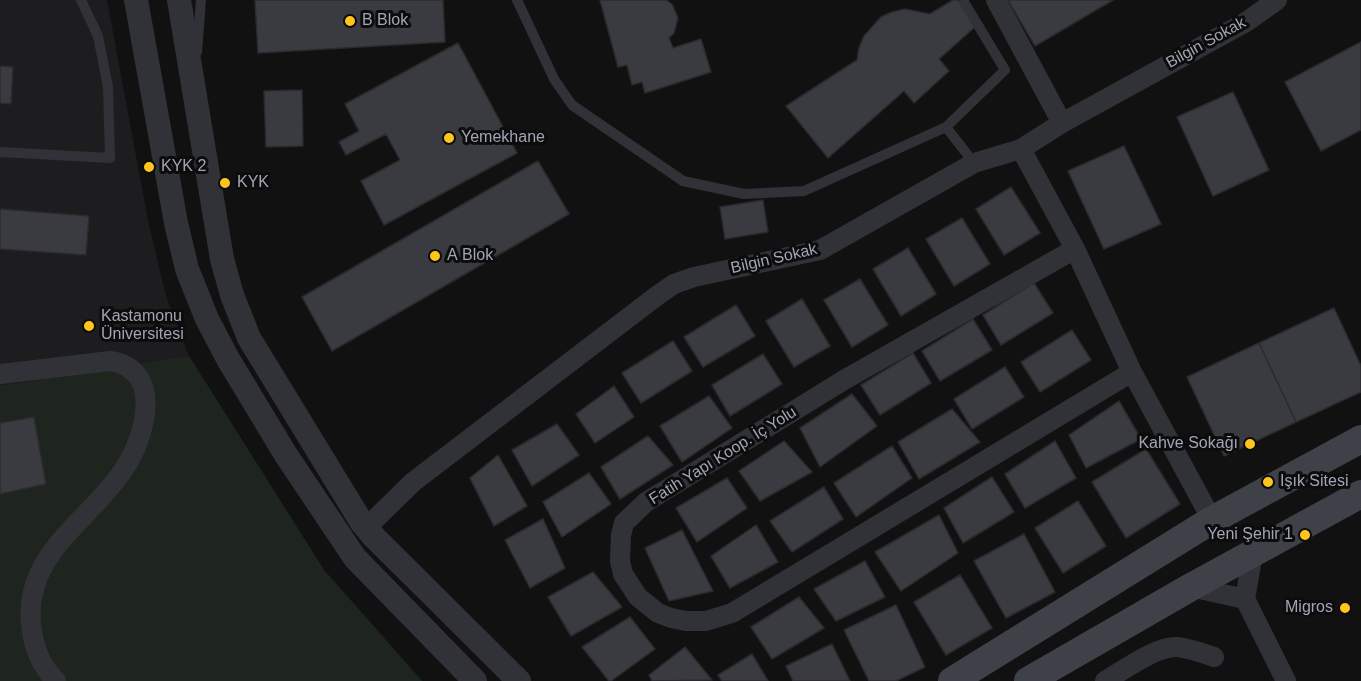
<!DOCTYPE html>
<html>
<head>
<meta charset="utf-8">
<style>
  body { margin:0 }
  canvas { display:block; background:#111112 }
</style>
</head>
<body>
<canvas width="1361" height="681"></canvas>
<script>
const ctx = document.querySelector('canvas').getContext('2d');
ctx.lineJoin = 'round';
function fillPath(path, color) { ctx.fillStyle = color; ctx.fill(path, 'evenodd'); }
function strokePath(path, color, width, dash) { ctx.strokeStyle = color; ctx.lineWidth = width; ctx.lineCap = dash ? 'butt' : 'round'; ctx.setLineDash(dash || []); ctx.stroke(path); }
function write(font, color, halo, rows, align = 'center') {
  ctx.font = font + ' Helvetica,sans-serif'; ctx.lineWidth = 6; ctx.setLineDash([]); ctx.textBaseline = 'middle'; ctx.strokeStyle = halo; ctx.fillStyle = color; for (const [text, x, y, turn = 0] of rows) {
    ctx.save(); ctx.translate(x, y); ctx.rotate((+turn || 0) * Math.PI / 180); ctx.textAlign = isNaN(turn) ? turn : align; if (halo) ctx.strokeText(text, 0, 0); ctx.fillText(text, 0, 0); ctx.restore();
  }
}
const built = new Path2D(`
  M0,0h107l41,221 18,75 23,60 135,214 98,111h-422z`);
const green = new Path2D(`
  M189,356l135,214 98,111h-422v-295z`);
const building = new Path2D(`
  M255,0h188l2,42 -187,11z
  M600,0h66l6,4 6,14 -4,15 -5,5 4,10 28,-9 10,33 -66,21 -3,-11 -10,3 -5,-20 -9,2z
  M953,0h5l18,26 -37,33 10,12 -35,32 -10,-12 -76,67 -42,-52 71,-46 2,-12 5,-12 17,-19 11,-5 13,-3 25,5z
  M1008,0h105l-78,46z
  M1361,42v88l-40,21 -36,-69z
  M458,43l59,110 -133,72 -23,-44 39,-21 -14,-26 -40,21 -7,-13 20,-11 -14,-27z
  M0,66l13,1 -2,37 -11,-1z
  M302,90l1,56 -37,1 -2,-56z
  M1233,92l36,78 -56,26 -36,-79z
  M1124,146l37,78 -57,25 -36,-78z
  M538,161l31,53 -237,137 -30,-54z
  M1011,187l29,46 -36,22 -28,-46z
  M763,200l5,32 -43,7 -5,-32z
  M0,209l89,7 -3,39 -86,-6z
  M962,218l28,46 -36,22 -28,-47z
  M908,248l28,46 -35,22 -28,-47z
  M860,279l28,46 -36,22 -28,-47z
  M1034,283l19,30 -52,32 -18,-30z
  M802,299l28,47 -36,21 -28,-46z
  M736,305l19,31 -52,31 -19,-30z
  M1334,308l27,58v26l-65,30 -37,-79z
  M973,319l19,31 -52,31 -18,-30z
  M1072,330l19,30 -51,32 -19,-30z
  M673,341l19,30 -51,32 -19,-30z
  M1259,343l37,79 -72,34 -37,-79z
  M913,353l18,30 -51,32 -19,-30z
  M763,354l19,30 -52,32 -18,-31z
  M1005,367l19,30 -52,32 -18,-30z
  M614,386l20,31 -39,26 -19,-29z
  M852,394l25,32 -57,41 -20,-39z
  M709,396l23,32 -50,34 -22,-36z
  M1119,401l22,38 -55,29 -17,-33z
  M952,409l28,33 -61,37 -21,-37z
  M34,417l12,67 -46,10v-71z
  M557,424l22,31 -47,31 -20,-36z
  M648,436l25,29 -53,34 -19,-32z
  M784,441l28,31 -52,29 -21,-30z
  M1055,441l21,37 -51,30 -20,-34z
  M892,446l20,32 -56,39 -22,-34z
  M1146,449l34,55 -54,34 -34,-56z
  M498,455l29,51 -33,20 -24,-48z
  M589,473l22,31 -49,33 -19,-35z
  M992,477l22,35 -51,31 -19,-35z
  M727,478l20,30 -50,34 -21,-34z
  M824,487l19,32 -51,33 -22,-31z
  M1078,501l28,45 -43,27 -28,-45z
  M939,515l19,38 -57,38 -26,-39z
  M543,519l22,49 -35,20 -25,-48z
  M756,525l22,37 -48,26 -19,-32z
  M682,530l31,61 -44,10 -24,-53z
  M1024,534l31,58 -49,26 -32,-57z
  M865,561l20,36 -49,24 -22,-32z
  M593,572l29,35 -51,29 -23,-39z
  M960,575l32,53 -46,27 -32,-53z
  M799,597l25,31 -52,31 -21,-32z
  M896,605l29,62 -29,14h-27l-25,-51z
  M630,617l25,32 -44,32h-2l-27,-34z
  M832,644l18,37h-57l-7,-15z
  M685,647l27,33 -60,1 -3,-6z
  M752,654l16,27h-46l-4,-6z`);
const service = new Path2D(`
  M517,0l37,79 18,26 111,76 61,13 60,-3 142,-64 59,-57 -41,-68
  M197,52l4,-52
  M946,127l28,36
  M0,152l110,6 -2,-71 -10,-51 -17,-36`);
const minor = new Path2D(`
  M996,0l66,123
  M1021,149l54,100 57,123 80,148
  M1075,249l-231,131 -198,122 -22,21 -3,12 -1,26 3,13 15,23 20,16 13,5 15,3h20l26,-8 400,-241
  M0,374l110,-13c55,8 35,77 14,108 -34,52 -100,84 -93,155 2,21 10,42 25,57
  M366,528l47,-46 245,-187 16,-11 20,-7 126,-27 154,-87 47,-14 41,-26 184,-101 31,-22
  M1191,587l54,12 8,-46
  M1245,599l41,82
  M1105,681c19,-11 51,-35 72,-34 12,1 25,6 37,10`);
const tertiary = new Path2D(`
  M136,0l40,223 11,46 20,50 21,40 58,96 69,103 120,123
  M179,0l43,259 10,36 17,43 113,185 11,13 146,145`);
const secondary = new Path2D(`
  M952,681l260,-161 149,-81
  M1028,681l163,-94 170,-93`);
const markers = [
  [350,21,6,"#ffc51c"],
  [449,138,6,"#ffc51c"],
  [149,167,6,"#ffc51c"],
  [225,183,6,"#ffc51c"],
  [435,256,6,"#ffc51c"],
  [89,326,6,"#ffc51c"],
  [1250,444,6,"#ffc51c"],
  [1268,482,6,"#ffc51c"],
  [1305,535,6,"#ffc51c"],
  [1345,608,6,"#ffc51c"]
];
const poiNames = [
  ["B Blok",362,21],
  ["Yemekhane",461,138],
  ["KYK 2",161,167],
  ["KYK",237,183],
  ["A Blok",447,256],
  ["Kastamonu",101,317],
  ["Üniversitesi",101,335],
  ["Kahve Sokağı",1238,444,"right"],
  ["Işık Sitesi",1280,482],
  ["Yeni Şehir 1",1293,535,"right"],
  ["Migros",1333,608,"right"]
];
const streetNames = [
  ["Bilgin Sokak",1206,43,-29],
  ["Bilgin Sokak",774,259,-13],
  ["Fatih Yapı Koop. İç Yolu",723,456,-32]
];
fillPath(built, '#1d1d1f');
fillPath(green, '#1d251e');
fillPath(building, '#3a3b40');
strokePath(building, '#2b2b2f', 1.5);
strokePath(service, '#313238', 10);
strokePath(minor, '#313238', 20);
strokePath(tertiary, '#313238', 24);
strokePath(secondary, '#3f4148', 28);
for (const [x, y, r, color] of markers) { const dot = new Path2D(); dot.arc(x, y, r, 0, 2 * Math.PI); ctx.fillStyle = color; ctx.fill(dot); strokePath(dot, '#0c0c0d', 2); }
write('16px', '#a1a5b4', '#0c0c0d', poiNames, 'left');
write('16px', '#a1a5b4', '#0c0c0d', streetNames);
</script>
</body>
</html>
